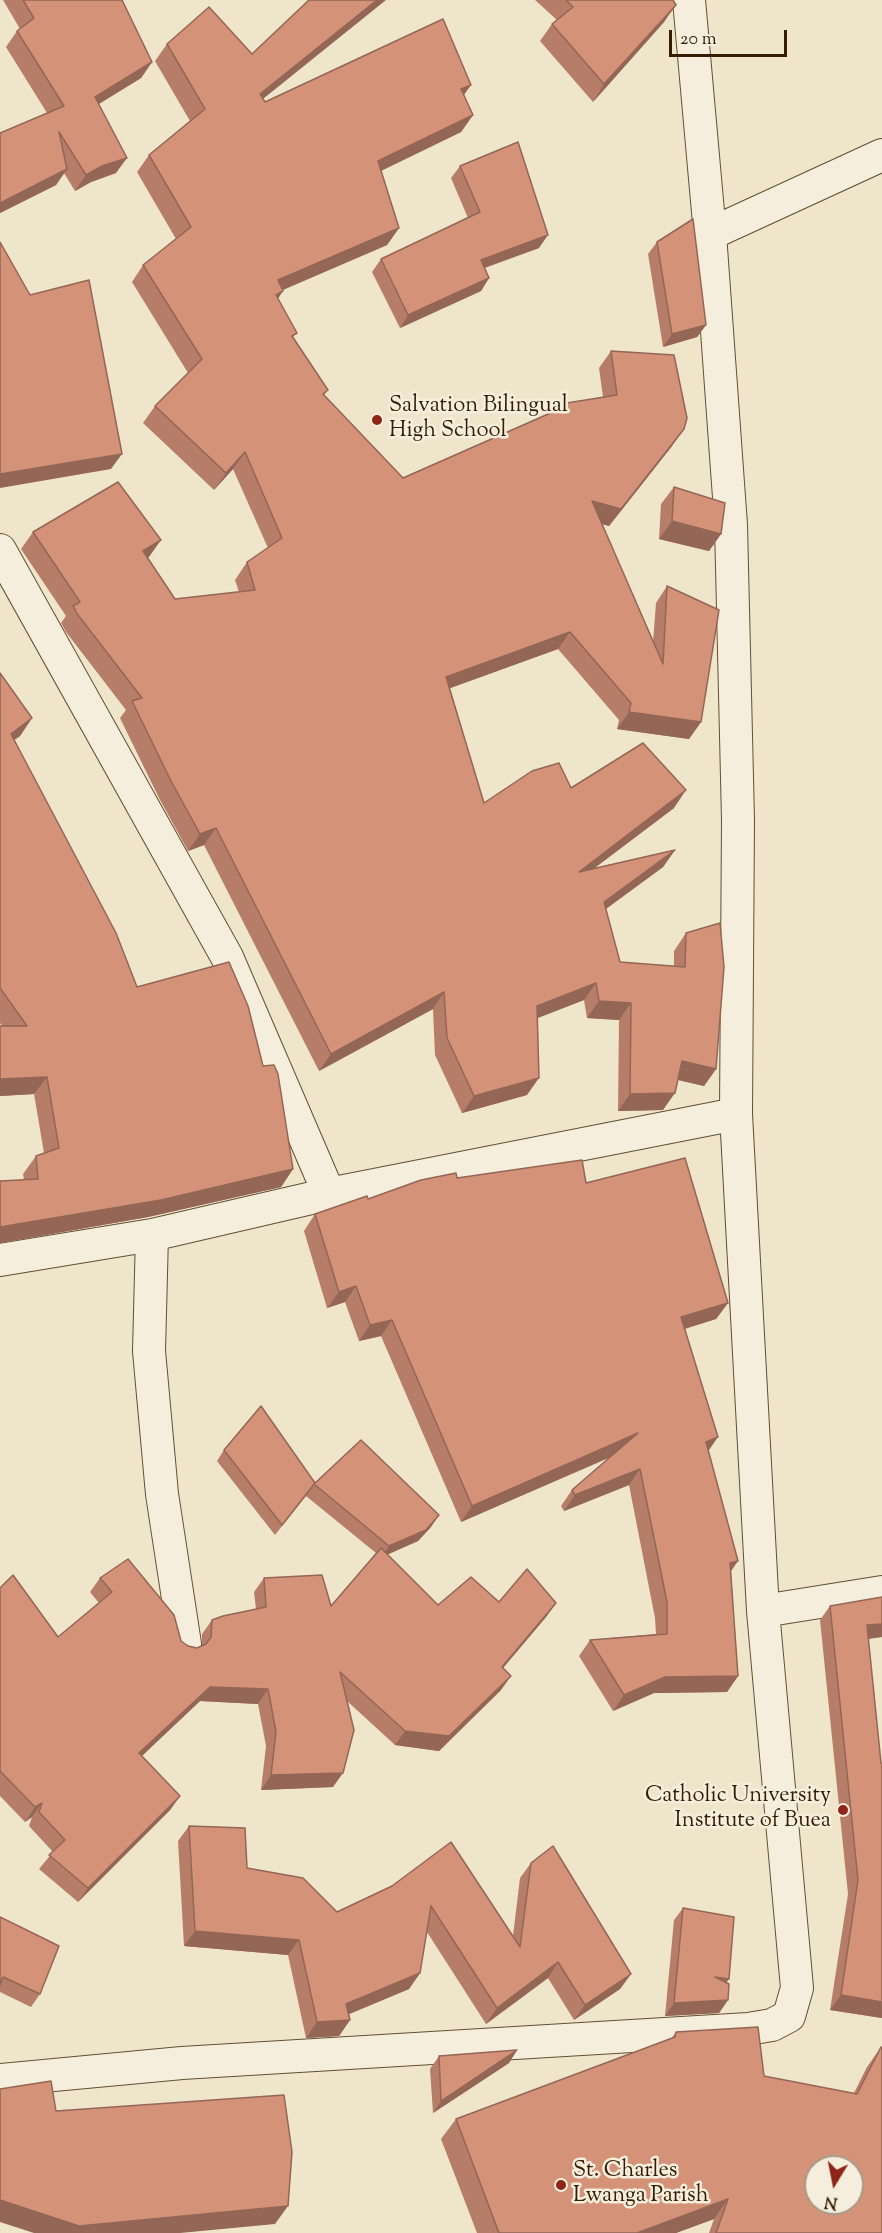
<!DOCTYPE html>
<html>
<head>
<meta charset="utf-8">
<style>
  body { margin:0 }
  #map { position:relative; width:882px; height:2233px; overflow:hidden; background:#efe5cb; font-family:"Sorts Mill Goudy",serif }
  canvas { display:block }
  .north { position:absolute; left:804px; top:2155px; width:60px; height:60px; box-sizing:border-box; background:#f5eedd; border:2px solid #a89a85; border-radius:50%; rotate:190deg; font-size:16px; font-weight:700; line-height:24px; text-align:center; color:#341c00 }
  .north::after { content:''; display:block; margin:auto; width:21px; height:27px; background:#8f2418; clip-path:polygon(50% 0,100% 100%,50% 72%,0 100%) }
  .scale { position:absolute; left:669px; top:30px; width:118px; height:27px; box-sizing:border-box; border:3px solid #341c00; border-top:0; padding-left:8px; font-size:18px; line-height:21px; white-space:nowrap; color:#341c00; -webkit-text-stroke:4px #f5eedd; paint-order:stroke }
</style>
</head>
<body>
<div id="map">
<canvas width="882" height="2233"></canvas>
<div class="north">N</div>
<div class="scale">20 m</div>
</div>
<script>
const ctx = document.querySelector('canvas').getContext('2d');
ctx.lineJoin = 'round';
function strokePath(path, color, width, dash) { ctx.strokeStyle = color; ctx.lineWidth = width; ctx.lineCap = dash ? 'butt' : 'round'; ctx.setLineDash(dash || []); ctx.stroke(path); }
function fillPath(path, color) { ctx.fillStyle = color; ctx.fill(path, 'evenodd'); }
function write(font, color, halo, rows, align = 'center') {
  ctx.font = font + ' "Sorts Mill Goudy",serif'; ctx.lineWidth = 5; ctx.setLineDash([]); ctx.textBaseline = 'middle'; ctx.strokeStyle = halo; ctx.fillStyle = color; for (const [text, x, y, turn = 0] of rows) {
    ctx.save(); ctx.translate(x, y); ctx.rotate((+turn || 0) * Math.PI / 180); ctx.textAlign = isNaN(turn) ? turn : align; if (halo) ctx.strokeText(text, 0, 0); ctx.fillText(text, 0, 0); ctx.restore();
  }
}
const street = new Path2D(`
  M710,234l172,-79
  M0,550l227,407 102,237
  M152,1235l-3,116 13,143 23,150
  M0,1260l152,-25 177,-41 407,-80
  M763,1611l119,-19
  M0,2080l182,-17 566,-34 24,-4 17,-9 8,-28 -34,-377 -27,-497 2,-294 -7,-295 -21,-291 -21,-234`);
const wall = new Path2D(`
  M3,0h119l30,62 -11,16 -42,26 17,69 -25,9 -16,9 -11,-18 -8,12 -56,28v-80l47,-20 -41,-66 11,-16 3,-2z
  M535,0h138l-9,22 -71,80 -53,-61 12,-17 5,-4z
  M167,44l96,55 2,3 199,-6 9,19 -12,17 -80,39 18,57 -12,17 -104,45 -5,9 16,39 34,52 -4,5 79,83 145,-64 6,-9 49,-8 -4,-29 12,-17 61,95 -63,80 -7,-2 51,118 3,-39 11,-17 34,136 -12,17 -72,-10 2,-9 -61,-71 -108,39 34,115 87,-15 103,20 -80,60 81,-18 -12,17 -57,42 14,53 54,4v-15l12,-18 30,136 -12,17 -26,-6 -15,30 -45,1 1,-91 -32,-2 -3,-18 -47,18 -10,77 -65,18 -27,-58 -2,-46 -114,62 -115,-226 -16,6 -29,-53 -39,-80 6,-8 -60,-78 -5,-9 5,-7 -45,-67 12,-17 116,25 -1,1 27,41 64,-7 -4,-12 12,-18 21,-14 -35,-79 -19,21 -71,-67 12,-17 33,-33 -56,-91 11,-17 33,-26 -39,-67 12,-17 41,-34 -35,-60z
  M460,166l79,82 -54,20 4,10 -8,13 -81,37 -28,-56 9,-13 87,-41 -17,-40z
  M657,242l49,83 -9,12 -34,10 -15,-93z
  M674,487l47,47 -12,17 -50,-12 2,-35z
  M0,673l32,45 -12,18 -6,4 123,247 126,79 30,103 -12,18 -133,30 -148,26v-62l24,-1 -1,-6 13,-18 8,-3 -10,-59 -34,2v-70h2l-2,-3z
  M457,1178l129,5 142,120 -12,16 -31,10 46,242 7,105 -11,16 -73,1 -41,18 -34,-55 11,-16 66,-6 -1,-16 -26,-133 -65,26 -3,-5 11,-16 39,-34 -150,66 -80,-186 -22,5 -14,-39 -18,6 -23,-77 11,-17 53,-15z
  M224,1450l207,77 -13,14 -31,14 51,50 61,-3 57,1 -10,14 -43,51 -2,22 -62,61 -44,-6 -48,-44 -14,86 -72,3 5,-44 -8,-42 -58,-3 -58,55 38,40 -10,14 -92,92 -39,-33 14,-17 -24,-26 3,-9 -7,5 -25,-26v-208l58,49 41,-34 -9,-11 10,-14 88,68 9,2 5,-2v-12l10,-14 44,-11 -2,-17 10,-14 67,28 45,-53 -70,-57 -31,39 -58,-74z
  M830,1606l52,31 -14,2 13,124h1v255l-52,-8 18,-116 -28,-274z
  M189,1826l58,42 90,44 55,-26 121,50 7,-58 11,-15 100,111 -11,15 -46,31 -26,-42 -62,46 -59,-92 -7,41 -11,16 -60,25 1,6 -11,16 -33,2 -18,-83 -104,-9 -6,-105z
  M683,1908l44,75 1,17 -9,13 -54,3 9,-96z
  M0,1917l40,77 -9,13 -31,-15z
  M676,2032l88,44 90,17 13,-26 14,-20 1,186h-173l5,-14 -38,14h-199l-36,-94 15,-20 215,-80z
  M517,2050l-8,13 -76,50 -3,-44 9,-13z`);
const shadedWall = new Path2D(`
  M377,0h9l-138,111 12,-17z
  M676,5l-12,17 -71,80 11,-18z
  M152,62l-11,16 -57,35 11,-16z
  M471,85l-12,17 2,-13z
  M473,115l-12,17 -95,46 12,-17z
  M127,158l-11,15 -25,9 -16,9 11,-16 16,-9z
  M67,169l-11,16 -56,28v-10z
  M399,228l-12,17 -121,52 12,-17z
  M548,235l-9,13 -67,24 9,-12z
  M489,278l-8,13 -81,37 8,-13z
  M283,291l-12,17 5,-13z
  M706,325l-9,12 -34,10 9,-13z
  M684,429l-12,17 -63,80 -29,-8 12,-17z
  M245,452l-12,17 -19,21 12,-17z
  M122,454l-11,15 -111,19v-14z
  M672,521l49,13 -12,17 -50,-12z
  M161,540l-12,17 -18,11 12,-17z
  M570,632l-12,17 -124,45 12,-17z
  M629,712l72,10 -12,17 -72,-10z
  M32,718l-12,18 -20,14 11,-16z
  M686,790l-12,18 -107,81 12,-17z
  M216,828l-12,17 -16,6 12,-17z
  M675,850l-12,17 -71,52 12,-17z
  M596,983l-12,17 -59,23 12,-17z
  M444,992l-11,17 -114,62 12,-17z
  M599,1001l32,2 -12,17 -32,-2z
  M682,1061l34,8 -12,17 -34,-8z
  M47,1077l-13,17 -34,2v-17z
  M539,1078l-12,17 -65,18 12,-17z
  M675,1093l-12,17 -45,1 12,-17z
  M293,1169l-12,18 -133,30 -148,26v-16z
  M356,1286l-11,16 -18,6 12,-16z
  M728,1303l-12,16 -46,14 11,-16z
  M392,1320l-11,16 -22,5 11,-16z
  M638,1433l-11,17 -166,72 11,-16z
  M718,1437l-11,16 -1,-11z
  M640,1469l-11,16 -65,26 11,-16z
  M439,1515l-8,12 -13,14 -37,16 8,-11z
  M738,1561l-11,16 3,-14z
  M556,1603l-10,14 -54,64 10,-14z
  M882,1624v13l-25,3 10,-15z
  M511,1676l-10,14 -62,61 -44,-6 10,-14z
  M738,1676l-11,16 -73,1 -41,18 11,-16 41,-18z
  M210,1687l58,2 -10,15 -58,-3 -71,67 10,-15z
  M343,1773l-10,14 -72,3 10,-15z
  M180,1796l-10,14 -92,92 10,-14z
  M42,1803l-10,14 -7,5 10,-15z
  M195,1931l104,9 -11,15 -104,-9z
  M558,1962l-10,16 -62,46 11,-16z
  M420,1973l-11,16 -74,31 11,-16z
  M631,1974l-11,15 -46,31 11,-15z
  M715,1977l14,2 -9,12z
  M841,1995l41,7v16l-52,-8z
  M728,2000l-9,13 -54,3 9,-13z
  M350,2020l-11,16 -33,2 11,-16z
  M517,2050l-8,13 -76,50 8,-12z
  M728,2199l-14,20 -38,14h-39z
  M0,2200l288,6 -13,18 -95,9h-146l-34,-11z`);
const building = new Path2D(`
  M23,0h99l30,62 -57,35 32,61 -25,8 -16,9 -27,-43 8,37 -67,34v-70l64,-27 -47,-75 17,-13z
  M309,0h68l-117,94 5,8 178,-83 28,66 -10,4 12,26 -95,46 21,67 -121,52 5,11 -7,4 21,38 -5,3 36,54 -5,4 80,84 152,-67 -1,-6 63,-10 -6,-44 63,4 13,63 -3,11 -63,80 -29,-8 71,163 4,-78 52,24 -18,112 -72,-10 2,-9 -61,-71 -124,45 38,126 48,-32 27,-8 12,25 72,-45 43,47 -107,82 96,-22 -71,52 16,60 65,5 1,-34 34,-10 4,44 -8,102 -34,-8 -7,32 -45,1 1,-91 -32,-2 -3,-18 -59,23 2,72 -65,18 -27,-58 -3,-46 -113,62 -115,-226 -16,6 -29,-53 -39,-80 10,-3 -64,-83 -5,-9 7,-4 -47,-70 85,-50 43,58 -18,11 32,48 80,-9 -8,-28 35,-24 -37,-86 -19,21 -71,-67 47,-47 -59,-94 48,-38 -42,-72 56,-46 -38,-65 42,-37 43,47z
  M566,0h107l3,5 -72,79 -52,-60 21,-17z
  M518,142l30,93 -67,25 8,18 -81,37 -27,-56 99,-47 -20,-46z
  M693,219l13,106 -34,9 -15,-92z
  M0,242l30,53 59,-15 33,174 -122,20z
  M674,487l51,16 -4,31 -49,-13z
  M0,673l32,45 -21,16 105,199 21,54 92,-25 19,44 15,60 11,-1 4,9 15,95 -132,31 -161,27v-46l38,-2 -2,-23 23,-8 -12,-71 -47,2v-53h27l-27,-38z
  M685,1158l43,145 -47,14 37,120 -12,5 32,119 -8,2 8,113 -73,1 -41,18 -34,-55 77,-6v-32l-27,-133 -65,26 -3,-5 66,-57 -166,73 -80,-186 -22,5 -14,-39 -17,6 -24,-78 52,-18 1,3 53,-19 35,-7 1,5 125,-18 4,23z
  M261,1406l54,77 -33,42 -58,-75z
  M361,1440l78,75 -13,15 -37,16 -75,-62z
  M381,1548l57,57 33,-28 28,25 28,-33 29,34 -54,64 9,9 -62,60 -44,-5 -65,-59 14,58 -11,43 -72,2 5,-43 -8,-43 -58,-2 -71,66 41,43 -92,92 -39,-33 16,-15 -26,-28 3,-9 -7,4 -35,-36v-183l13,-13 45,62 54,-45 -12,-14 28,-19 46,56 7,26 7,5 9,2 9,-4 5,-7 1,-17 11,-4 43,-9 -2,-29 58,-3 9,31z
  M882,1597v27l-15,1 14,138h1v239l-41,-7 17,-115 -28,-274z
  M189,1826l56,2 2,40 56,10 34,34 55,-26 59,-44 69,105 11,-84 22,-17 78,128 -46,31 -27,-43 -61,46 -66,-102 -11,67 -74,31 4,16 -33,2 -18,-82 -104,-9z
  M683,1908l51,9 -5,62 -14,-2 14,7 -1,16 -54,3z
  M0,1917l59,29 -19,48 -37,-17 -3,8z
  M758,2027l6,49 93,18 24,-47h1v186h-166l12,-34 -91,34h-138l-43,-114 219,-82 1,-5zM816,2167h36v36h-36z
  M517,2050l-76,51 -2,-45z
  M51,2081l5,30 228,-16 8,57 -4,54 -209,20 -79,-26v-111z`);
const markers = [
  [377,420,6,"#8f2418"],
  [843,1810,6,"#8f2418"],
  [561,2185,6,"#8f2418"]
];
const poiNames = [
  ["Salvation Bilingual",389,407],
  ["High School",389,432],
  ["Catholic University",831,1797,"right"],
  ["Institute of Buea",831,1822,"right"],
  ["St. Charles",573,2172],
  ["Lwanga Parish",573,2197]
];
strokePath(street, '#634e33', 34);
strokePath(street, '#f5eedd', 32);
fillPath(wall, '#b67e68');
fillPath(shadedWall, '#946655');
fillPath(building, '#d49279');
strokePath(building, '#946655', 1.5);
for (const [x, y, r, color] of markers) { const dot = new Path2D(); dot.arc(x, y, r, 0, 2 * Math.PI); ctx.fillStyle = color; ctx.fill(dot); strokePath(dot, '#f5eedd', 2); }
write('22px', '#341c00', '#f5eedd', poiNames, 'left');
</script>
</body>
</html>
